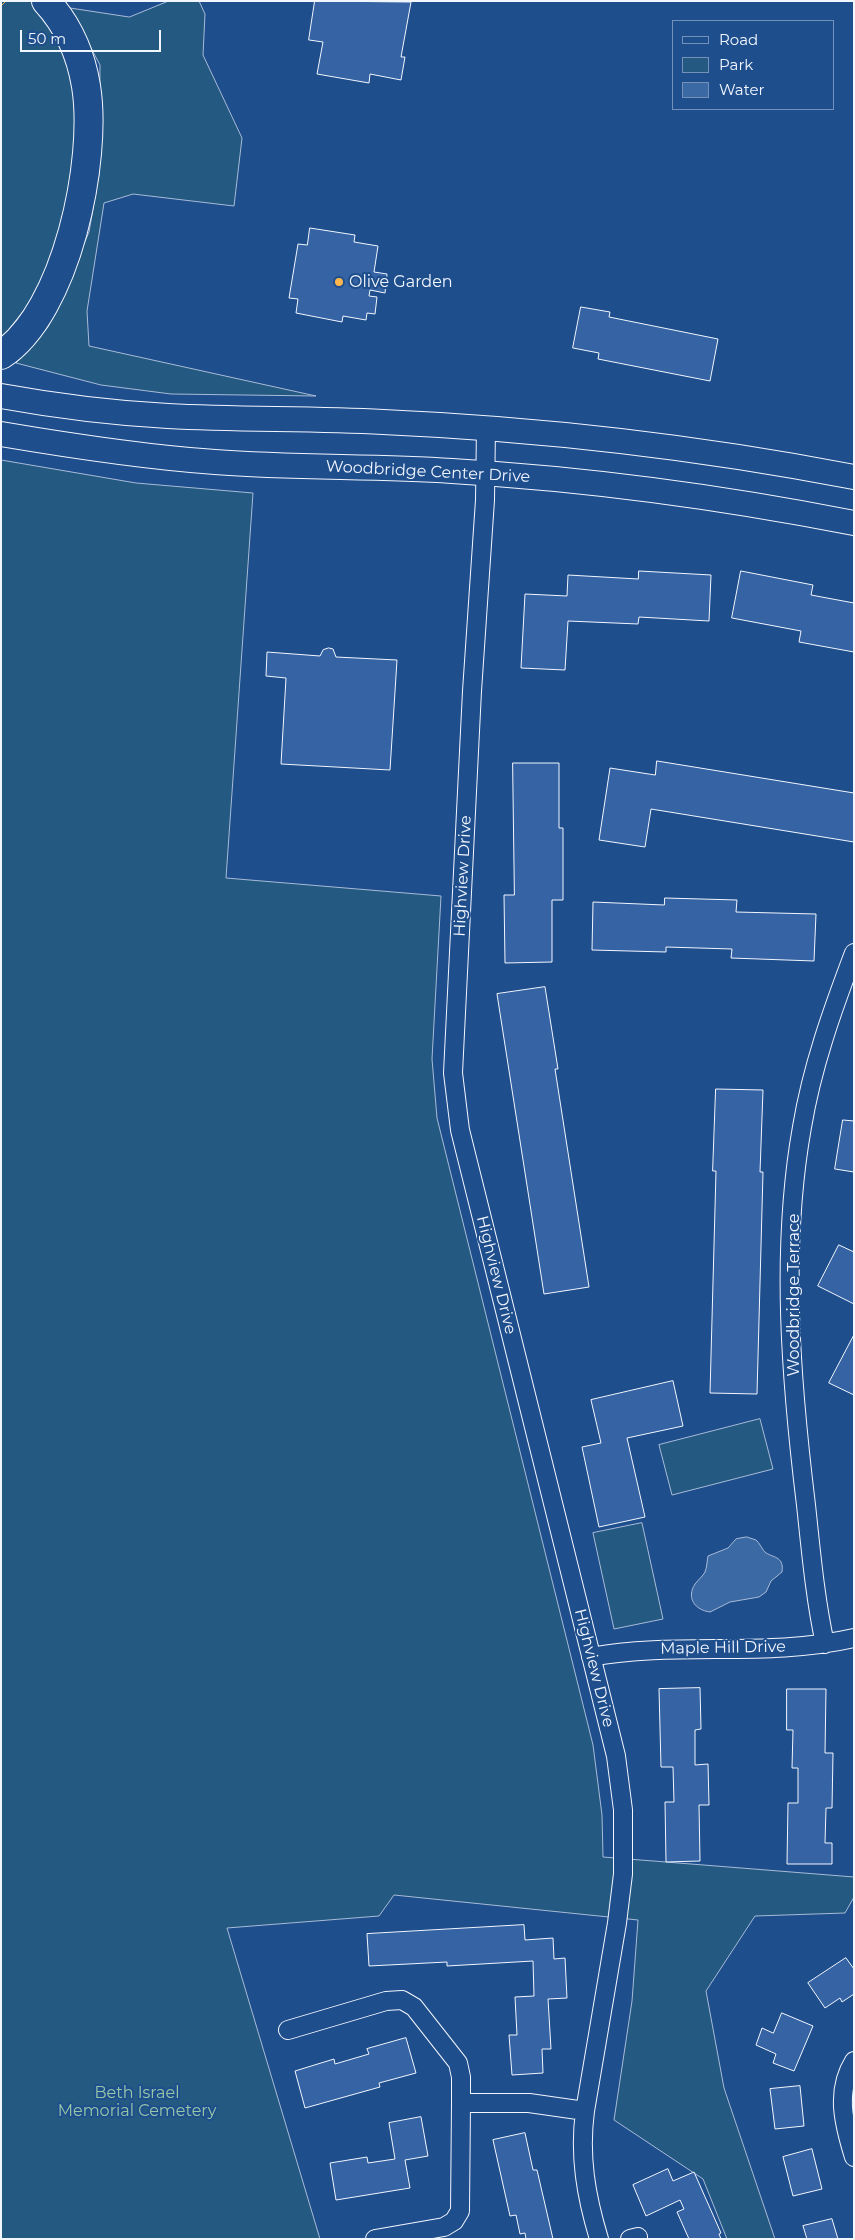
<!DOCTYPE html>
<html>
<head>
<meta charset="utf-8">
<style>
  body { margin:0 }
  #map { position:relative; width:855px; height:2240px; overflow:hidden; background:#1f4e8c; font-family:Montserrat,sans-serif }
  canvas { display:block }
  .frame { position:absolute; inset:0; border:2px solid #f2f6ff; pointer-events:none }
  .legend { position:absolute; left:672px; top:20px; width:162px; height:90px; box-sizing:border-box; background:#1f4e8c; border:1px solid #7391ba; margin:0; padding:6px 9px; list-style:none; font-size:15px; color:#f2f6ff }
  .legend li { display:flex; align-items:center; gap:10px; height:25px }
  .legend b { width:25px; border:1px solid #7391ba }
  .scale { position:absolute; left:20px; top:30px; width:141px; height:22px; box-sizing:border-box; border:2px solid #f2f6ff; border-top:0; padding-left:6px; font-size:15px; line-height:18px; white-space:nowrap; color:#f2f6ff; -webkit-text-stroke:4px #1f4e8c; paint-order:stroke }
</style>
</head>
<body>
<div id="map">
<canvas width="855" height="2240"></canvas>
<div class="frame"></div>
<ul class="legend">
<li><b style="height:6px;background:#1f4e8c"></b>Road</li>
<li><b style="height:14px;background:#245a82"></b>Park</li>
<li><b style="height:14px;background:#3b69a3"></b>Water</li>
</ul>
<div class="scale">50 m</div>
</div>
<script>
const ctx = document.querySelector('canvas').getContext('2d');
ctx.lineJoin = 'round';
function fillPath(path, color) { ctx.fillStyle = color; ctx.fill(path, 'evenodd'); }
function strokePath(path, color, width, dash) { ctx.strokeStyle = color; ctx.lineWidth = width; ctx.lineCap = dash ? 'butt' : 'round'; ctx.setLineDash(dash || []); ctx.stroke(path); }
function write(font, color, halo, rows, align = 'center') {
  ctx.font = font + ' Montserrat,sans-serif'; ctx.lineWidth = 4; ctx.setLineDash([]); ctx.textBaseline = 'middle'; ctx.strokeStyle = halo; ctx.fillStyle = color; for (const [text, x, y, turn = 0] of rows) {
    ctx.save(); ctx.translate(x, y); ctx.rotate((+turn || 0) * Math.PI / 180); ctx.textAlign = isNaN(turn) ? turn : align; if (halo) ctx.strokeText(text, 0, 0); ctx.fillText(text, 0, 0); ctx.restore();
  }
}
const green = new Path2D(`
  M1,1h31l21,22 27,79 -6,72 -29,110 -44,55z
  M169,1h30l6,13 -2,41 39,83 -8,68 -101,-12 -29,9 -17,108 2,35 227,50 -145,-2 -70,-9 -85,-22 32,-36 41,-95 10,-58 1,-109 -30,-57 59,9z
  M1,460l135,23 117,10 -27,385 215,18 -9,163 5,59 156,627 9,70 1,42 251,20v20l-9,16 -90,3 -49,75 18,97 51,151h-48l-24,-60 -89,-59 18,-119 6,-81 -244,-25 -15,21 -152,12 93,311h-319z
  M760,1419l13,50 -101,26 -13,-50z
  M642,1523l21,96 -49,10 -21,-96z`);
const water = new Path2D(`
  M747,1537l9,3c4,3 6,10 10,13 9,5 18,4 16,19l-11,9 -5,11 -7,5 -29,5 -20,10c-15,-2 -24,-14 -15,-28 3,-4 8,-8 10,-12 2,-5 2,-11 3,-16l20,-8 8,-9z`);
const building = new Path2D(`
  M315,1l96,1 -10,55h4l-4,23 -31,-6 -1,9 -52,-9 6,-32 -14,-2z
  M310,228l45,7 -1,7 24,4 -4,26 13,2 -2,19 -15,-3 -1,6 8,1 -2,17 -8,-1 -1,7 -23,-4 -1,6 -46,-9 2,-14 -9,-1 9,-54 9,1z
  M581,307l29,5 -1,5 109,22 -8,42 -112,-22 1,-6 -26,-5z
  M639,571l72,4 -2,46 -70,-4 -1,7 -70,-3 -3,49 -44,-2 4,-74 42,2 1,-21 70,4z
  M741,571l72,14 -2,10 43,8v49l-55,-10 2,-11 -69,-13z
  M329,648l4,1 3,8 61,3 -7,110 -109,-6 5,-86 -20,-2 1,-24 53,4 3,-6z
  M657,761l197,32v49l-203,-33 -6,38 -46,-7 11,-72 45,7z
  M513,763h46v65h4v72h-11v62l-47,1 -1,-68h10z
  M665,898l72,2 -1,12 80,2 -2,47 -83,-3 1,-9 -66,-2v5l-74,-2 1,-48 71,3z
  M545,987l13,82h-3l34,218 -45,7 -47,-300z
  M716,1089l47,1 -3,82h3l-6,222 -47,-1 6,-222h-3z
  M843,1120l11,1v51l-19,-3z
  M839,1245l15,7v52l-36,-18z
  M854,1335v60l-25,-12z
  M673,1381l10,45 -56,12 18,79 -46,10 -17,-80 19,-4 -10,-43z
  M700,1688l1,41 -6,1v35l13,-1 1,41h-10l1,56 -34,1 -1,-60h9l-1,-35h-12l-2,-78z
  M787,1689h39l-1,64h8l-1,55h-6l-1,35h7v21h-45l1,-61h10v-35h-6l1,-38h-6z
  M524,1925l1,15 28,-2 1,21 11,-1 2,40 -19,1 3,50h-9l1,24 -31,2 -3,-40h8l-2,-38 19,-1 -1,-35 -86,5v-4l-78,4 -2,-32z
  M846,1958l8,11v25l-12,8 -2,-4 -15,10 -17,-25z
  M782,2013l31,13 -19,45 -21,-8 3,-9 -20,-9 6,-17 11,5z
  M406,2038l10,35 -37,10 1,4 -75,21 -10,-37 39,-12 1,5 34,-10 -2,-5z
  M800,2086l4,40 -29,3 -5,-40z
  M421,2117l7,39 -23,4 5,28 -74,12 -6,-37 37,-6 1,6 27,-4 -6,-36z
  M525,2133l8,37h4l16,69h-27l-1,-6 -5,1 -4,-19 -6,1 -17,-76z
  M812,2149l10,40 -29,7 -10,-39z
  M668,2169l5,12 21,-9 27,61 -2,1 2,5h-32l-12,-27 7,-3 -4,-9 -34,16 -13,-31z
  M832,2219l6,20h-31l-4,-13z`);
const street = new Path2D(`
  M486,427l-1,73 -13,191 -19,382 7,57 156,626 7,54v64l-6,49 -32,188c-6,45 1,85 14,128
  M825,1644c-10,-46 -14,-93 -19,-139 -15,-123 -26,-255 -4,-378 10,-60 30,-116 52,-174
  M591,1657c87,-16 176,1 263,-19
  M288,2030l98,-29 16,-1 12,7 44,56 3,14v26l-1,108 -6,10 -10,6 -69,12
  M854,2061c-19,30 -10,64 0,96
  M461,2103h68l56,8
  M630,2239l8,-2v2`);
const secondary = new Path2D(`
  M1,396c55,10 111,17 167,20 72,4 144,2 215,6 159,7 315,25 471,55
  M1,434c71,12 142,23 214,28 79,6 158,4 237,9 135,8 269,26 402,52`);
const highway = new Path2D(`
  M1,355c66,-43 97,-196 85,-269 -5,-31 -18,-61 -40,-85`);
const power = new Path2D(`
  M1,6l5,-5`);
const markers = [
  [339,282,5,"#ffb74d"]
];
const poiNames = [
  ["Olive Garden",349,282]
];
const streetNames = [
  ["Woodbridge Center Drive",428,472,3],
  ["Highview Drive",463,876,-87],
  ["Highview Drive",496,1275,76],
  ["Woodbridge Terrace",794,1295,-90],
  ["Maple Hill Drive",723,1648,-1],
  ["Highview Drive",594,1668,76]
];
const parkNames = [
  ["Beth Israel",137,2093],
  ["Memorial Cemetery",137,2111]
];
fillPath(green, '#245a82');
strokePath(green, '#a8bbd7', 1);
fillPath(water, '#3b69a3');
strokePath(water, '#a8bbd7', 1);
fillPath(building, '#3563a3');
strokePath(building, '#f2f6ff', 1);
strokePath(street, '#f2f6ff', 20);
strokePath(secondary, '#f2f6ff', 26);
strokePath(highway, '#f2f6ff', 30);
strokePath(street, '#1f4e8c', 18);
strokePath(secondary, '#1f4e8c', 24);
strokePath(highway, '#1f4e8c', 28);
strokePath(power, '#ffb74d', 1, [18, 4, 2.5, 4]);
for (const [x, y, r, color] of markers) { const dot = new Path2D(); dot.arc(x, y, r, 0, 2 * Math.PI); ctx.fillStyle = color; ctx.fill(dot); strokePath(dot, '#1f4e8c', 2); }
write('16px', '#f2f6ff', '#1f4e8c', poiNames, 'left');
write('16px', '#f2f6ff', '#1f4e8c', streetNames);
write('16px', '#97c8a6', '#1f4e8c', parkNames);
</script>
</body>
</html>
